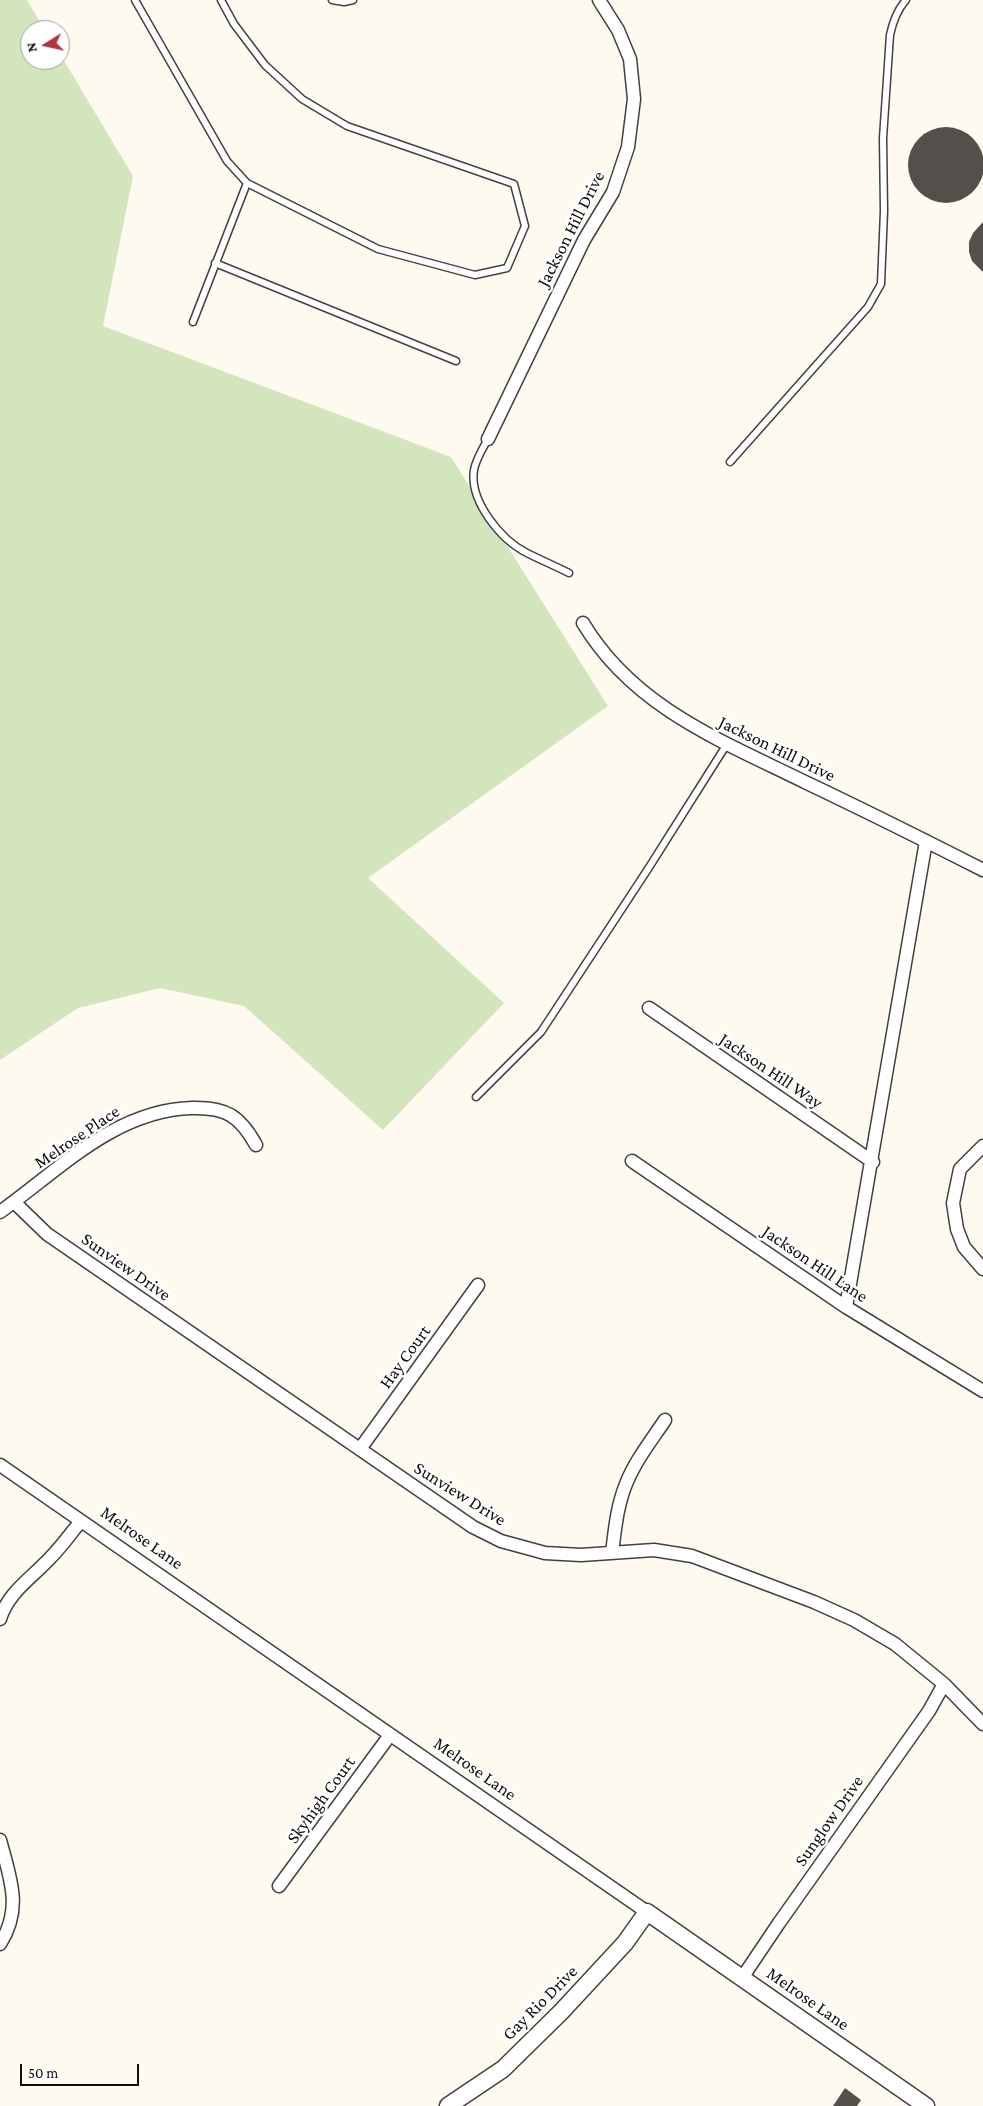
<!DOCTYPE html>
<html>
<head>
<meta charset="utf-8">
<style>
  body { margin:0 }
  #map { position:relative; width:983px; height:2106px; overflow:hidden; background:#fefaf0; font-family:"Crimson Pro",serif }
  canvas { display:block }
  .north { position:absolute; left:20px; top:20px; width:50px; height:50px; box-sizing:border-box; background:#fff; border:1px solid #9f9f9f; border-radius:50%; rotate:260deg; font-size:14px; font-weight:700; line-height:20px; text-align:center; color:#0e0e0e }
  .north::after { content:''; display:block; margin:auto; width:18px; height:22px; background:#b1333f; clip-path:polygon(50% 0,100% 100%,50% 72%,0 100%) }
  .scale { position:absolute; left:20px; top:2064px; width:119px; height:22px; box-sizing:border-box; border:2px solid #0e0e0e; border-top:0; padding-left:6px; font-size:15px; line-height:18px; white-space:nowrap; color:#0e0e0e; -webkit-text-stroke:4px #fff; paint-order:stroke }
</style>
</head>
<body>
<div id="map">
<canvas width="983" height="2106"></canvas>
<div class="north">N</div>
<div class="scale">50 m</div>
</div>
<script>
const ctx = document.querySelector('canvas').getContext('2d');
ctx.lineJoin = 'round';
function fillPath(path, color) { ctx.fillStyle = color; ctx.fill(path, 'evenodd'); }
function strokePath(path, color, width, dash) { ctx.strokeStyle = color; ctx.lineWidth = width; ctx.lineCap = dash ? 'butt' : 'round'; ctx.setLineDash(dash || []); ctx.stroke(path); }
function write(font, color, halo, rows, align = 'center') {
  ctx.font = font + ' "Crimson Pro",serif'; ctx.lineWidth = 5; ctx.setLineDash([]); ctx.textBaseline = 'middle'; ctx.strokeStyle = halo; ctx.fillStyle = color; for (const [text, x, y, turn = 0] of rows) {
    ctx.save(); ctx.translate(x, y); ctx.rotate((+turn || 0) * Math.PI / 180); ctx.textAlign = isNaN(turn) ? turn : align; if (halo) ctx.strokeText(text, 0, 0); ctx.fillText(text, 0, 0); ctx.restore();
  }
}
const green = new Path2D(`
  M0,0h27l18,30h-15v30h30v-6l73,122 -30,150 348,131 157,249 -240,172 136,125 -121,127 -139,-124 -84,-18 -82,20 -78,52z`);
const building = new Path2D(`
  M908 165a38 38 0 1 1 76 0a38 38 0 1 1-76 0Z
  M983,222v50l-11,-11 -3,-9v-10l4,-9z
  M845,2088l16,12 -4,6h-24z`);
const service = new Path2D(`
  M135,0l92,161 20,22 -54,139
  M221,0l13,24 31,41 37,34 45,27 167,58 11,42 -18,42 -32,7 -97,-26 -131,-66
  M332,0l12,2 9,-2
  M215,263l241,98
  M488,439c-5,9 -12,20 -14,31 -5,31 27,70 53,83 14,7 28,13 42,20
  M730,462l138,-155 13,-23 3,-73 -1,-73 7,-103c3,-14 7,-25 16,-35
  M476,1097l65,-65 107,-163 79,-125`);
const minor = new Path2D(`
  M488,439l96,-199 29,-48 15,-45 6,-48 -4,-40 -12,-29 -19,-30
  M583,623c51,85 139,118 224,160 59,28 117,57 176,87
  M649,1008l224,154
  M983,1146l-23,23 -7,34 4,26 7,18 19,22
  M632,1161l214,146 137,84
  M14,1202l33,32 426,293 28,14 44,12 36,2 73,-5 38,6 122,46 40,18 41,24 49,40 39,40
  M0,1212c59,-42 115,-102 192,-104 34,-1 48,8 64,37
  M846,1307l80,-466
  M360,1449l118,-164
  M0,1465l647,447
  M612,1553c3,-24 5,-47 14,-69 9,-23 25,-43 39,-64
  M0,1619c8,-27 33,-42 51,-62 11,-11 20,-24 30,-36
  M0,1840c10,38 23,68 0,104
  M279,1886l111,-151
  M742,1978l37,-55 150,-212 15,-27`);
const tertiary = new Path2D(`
  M448,2106l55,-37 58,-57 64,-69 22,-31 279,194`);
const streetNames = [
  ["Jackson Hill Drive",571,229,-63],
  ["Jackson Hill Drive",777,749,26],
  ["Jackson Hill Way",771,1071,34],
  ["Melrose Place",77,1137,-34],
  ["Jackson Hill Lane",815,1264,34],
  ["Sunview Drive",126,1267,35],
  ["Hay Court",405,1357,-54],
  ["Sunview Drive",460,1494,32],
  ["Melrose Lane",142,1538,35],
  ["Melrose Lane",475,1769,35],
  ["Skyhigh Court",321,1800,-54],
  ["Sunglow Drive",829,1821,-55],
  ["Melrose Lane",808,1999,35],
  ["Gay Rio Drive",540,2003,-45]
];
fillPath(green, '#d3e5bc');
fillPath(building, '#554f4b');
strokePath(service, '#414141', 9);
strokePath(minor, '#414141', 15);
strokePath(tertiary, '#414141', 19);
strokePath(service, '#fff', 6);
strokePath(minor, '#fff', 12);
strokePath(tertiary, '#fff', 16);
write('18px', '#0e0e0e', '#fff', streetNames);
</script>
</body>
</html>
